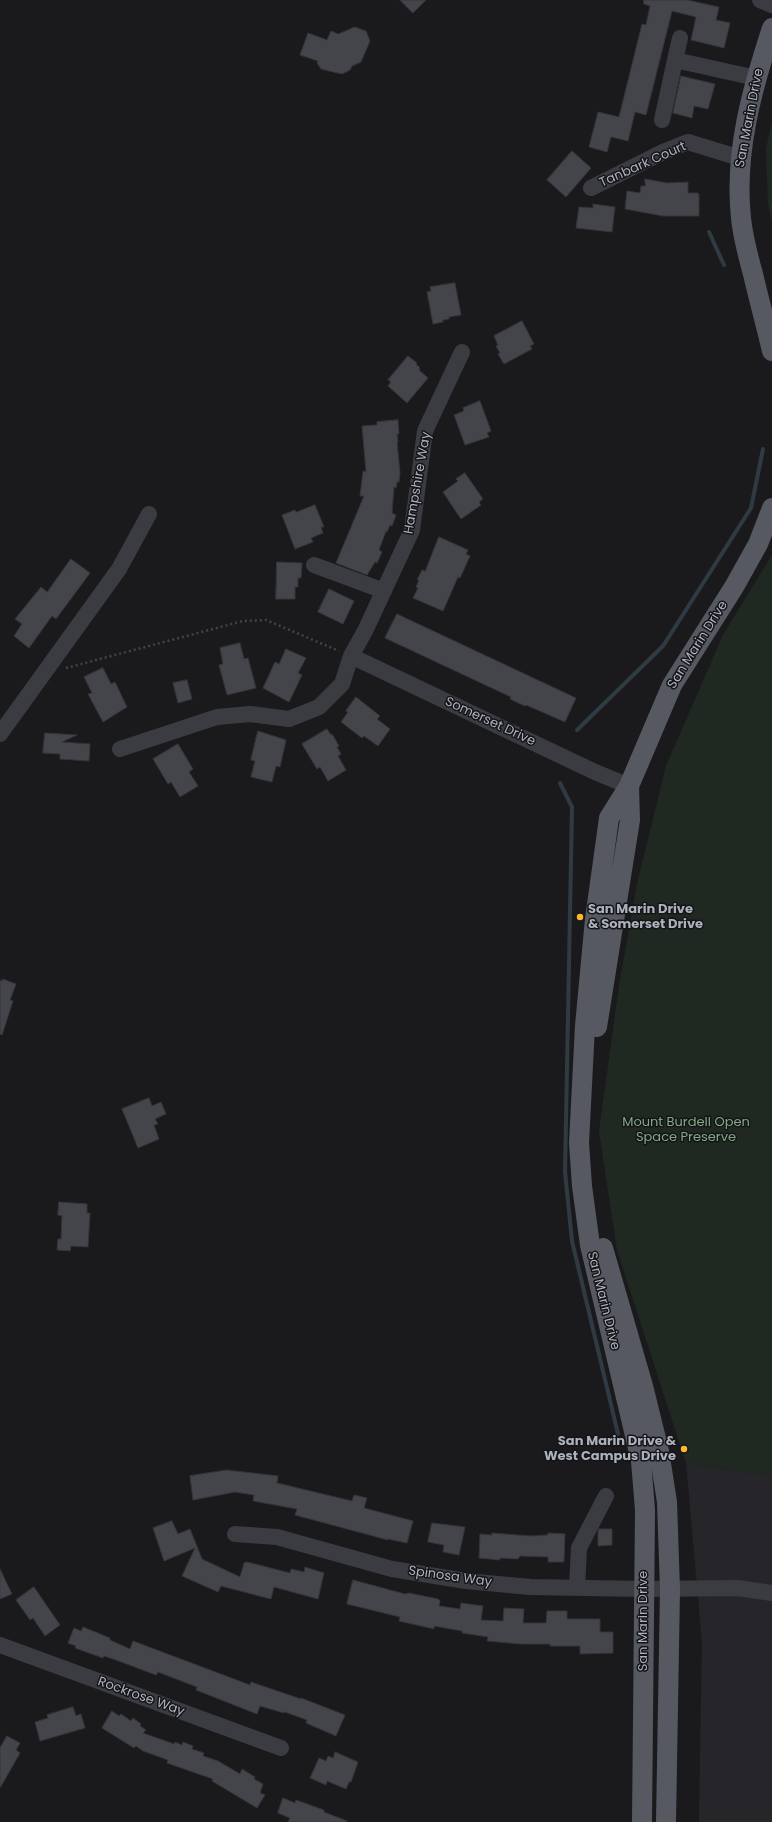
<!DOCTYPE html>
<html>
<head>
<meta charset="utf-8">
<style>
  body { margin:0 }
  canvas { display:block; background:#1a1a1d }
</style>
</head>
<body>
<canvas width="772" height="1822"></canvas>
<script>
const ctx = document.querySelector('canvas').getContext('2d');
ctx.lineJoin = 'round';
function fillPath(path, color) { ctx.fillStyle = color; ctx.fill(path, 'evenodd'); }
function strokePath(path, color, width, dash) { ctx.strokeStyle = color; ctx.lineWidth = width; ctx.lineCap = dash ? 'butt' : 'round'; ctx.setLineDash(dash || []); ctx.stroke(path); }
function write(font, color, halo, rows, align = 'center') {
  ctx.font = font + ' Poppins,sans-serif'; ctx.lineWidth = 3; ctx.setLineDash([]); ctx.textBaseline = 'middle'; ctx.strokeStyle = halo; ctx.fillStyle = color; for (const [text, x, y, turn = 0] of rows) {
    ctx.save(); ctx.translate(x, y); ctx.rotate((+turn || 0) * Math.PI / 180); ctx.textAlign = isNaN(turn) ? turn : align; if (halo) ctx.strokeText(text, 0, 0); ctx.fillText(text, 0, 0); ctx.restore();
  }
}
const built = new Path2D(`
  M686,1463l86,13v346h-73l3,-181z`);
const green = new Path2D(`
  M772,122v99l-4,-17 -2,-55z
  M772,555v921l-86,-13 -69,-213 -18,-119 20,-145 18,-102 29,-118 57,-131z`);
const stream = new Path2D(`
  M709,232l15,33
  M577,730l86,-84 88,-138 12,-59
  M560,783l12,24 -7,365 7,69 46,193`);
const building = new Path2D(`
  M400,0h26l-13,13z
  M644,0h43l32,7 -3,13 14,3 -6,25 -33,-8 5,-23 -24,-6 -26,104 -11,-3 -7,29 -17,-4 -4,15 -18,-5 9,-35 21,5 23,-93 4,1 4,-19 -6,-2z
  M355,27l11,4 4,10 -9,21 -9,4 -2,4 -8,4 -13,-3 -8,-2 -4,-6 1,-2 -18,-6 8,-22 19,7 4,-9 7,3z
  M681,76l34,8 -7,25 -14,-3 -2,12 -19,-5z
  M572,151l19,17 -25,29 -19,-17z
  M645,179l22,4 21,-1v11h10l1,2v21h-36l-38,-7 2,-18 13,2 1,-7h4z
  M593,204l22,3 -3,25 -36,-4 3,-21 14,1z
  M455,283l6,32 -12,2v2l-6,1v2l-10,2 -6,-32 4,-1 -1,-4z
  M522,321l12,23 -4,2 2,3 -28,15 -6,-10 2,-1 -4,-7 2,-1 -4,-9z
  M408,356l9,7 -1,1 4,4 -1,2 9,8 -21,25 -19,-17 3,-4 -3,-2z
  M480,401l11,30 -4,2 2,4 -24,8 -11,-30 10,-4 -1,-3z
  M398,420l1,14h-2l1,8h-1l3,31 -1,9h-2l-1,6 -2,-1 -2,26 4,2 -4,11 -2,-1 -3,7 -1,-1 -7,19 3,2 -5,11 -2,-1 -8,13 -31,-12 28,-67h-4l3,-25 3,1 -4,-46 15,-1v-3z
  M465,473l18,26 -4,3 2,3 -20,14 -18,-27 15,-11 -2,-2z
  M315,505l9,22h-3l2,6 -12,5 2,4 -18,7 -13,-34 13,-5 1,2z
  M439,537l29,13 -2,4 4,2 -10,22 -2,-1 -15,34 -30,-13 5,-10 -2,-1 3,-7h-2l5,-10 3,1z
  M71,559l19,14 -34,46 -4,-3 -23,32 -15,-12 8,-12 -7,-5 26,-32 6,5z
  M277,562l25,1 -1,15h-3v9h-3v12h-19z
  M329,589l25,12 -11,23 -25,-12z
  M397,614l179,84 -11,24 -39,-17 -1,1 -15,-7 1,-2 -126,-59z
  M240,643l4,16 4,-1 8,30 -29,7 -8,-30 4,-1 -3,-16z
  M286,649l20,9 -8,15 4,2 -13,27 -26,-14 12,-26 4,2z
  M103,668l8,16 4,-2 12,25 -24,15 -15,-28 4,-1 -8,-16z
  M187,680l5,19 -14,4 -5,-20z
  M356,697l24,19 -3,3 13,10 -12,17 -14,-10 -2,2 -21,-16 7,-10 -2,-1z
  M327,729l4,6 1,-1 7,12 -2,1 4,7 -3,2 8,14 -18,11 -8,-14 -3,2 -15,-25z
  M258,731l28,9 -6,27 -4,-1 -4,16 -21,-5 4,-16 -4,-1z
  M45,733l32,2 -15,7 28,2 -1,17 -29,-2v-5l-17,-1z
  M178,744l15,25 -4,3 9,14 -18,11 -9,-15 -3,2 -15,-25z
  M3,979l13,5 -6,16 3,1 -11,34 -2,-1v-54l2,1z
  M149,1098l3,8 9,-4 5,12 -11,5 3,5 -4,1 5,14 -21,9 -16,-39z
  M59,1202l28,2v9h3l-2,34 -17,-1 -1,5 -13,-1 1,-11h3l1,-23 -4,-1z
  M227,1470l51,6 -1,7 75,18 2,-6 13,3 -3,10 49,13 -6,22 -19,-4v1l-93,-25 2,-6 -44,-8 1,-6 -19,-3 -42,8 -3,-24z
  M172,1521l6,13 12,-5 12,30 38,18 4,-14 3,-1 43,11 1,-4 13,3 1,-5 19,6 -6,26 -44,-12 -3,12 -50,-13 -3,6 -36,-16 13,-28 -31,13 -11,-33z
  M432,1523l33,4 -6,28 -16,-3 1,-7 -16,-3z
  M599,1529h13v16l-14,1v-14z
  M492,1533l39,3 17,-1v-2l17,1 -1,28h-16v-5l-28,-1 -2,3 -18,-1v2l-21,-2 1,-24 12,1z
  M0,1569l12,25 -12,5z
  M353,1580l52,14 4,-1 29,6 2,2 -1,5 21,3 1,-6 22,3 -2,14 22,1 1,-13 20,1 -1,14h23l1,-12h20v8h33v13h13v21l-33,1v-8h-30v-2h-29l-34,-3 1,-4 -26,-4v-2l-28,-5v3l-35,-8 1,-4 -53,-13z
  M34,1587l26,38 -15,11 -12,-18 -3,2 -14,-20z
  M83,1627l27,11v2l20,9 3,-8 117,44 1,-3 50,17v-1l44,17 -9,21 -30,-13 1,-3 -22,-8 -1,1 -24,-7 -3,8 -61,-24 1,-3 -39,-15 -2,3 -40,-15 -12,-4 -1,2 -28,-10 1,-2 -8,-3 6,-15 7,3z
  M73,1707l3,9 5,-2 4,14 -45,13 -5,-19 13,-4 -1,-3z
  M112,1711l7,5 2,-2 10,7 2,-3 8,6 -1,2 6,4 -3,3 31,11 1,-2 7,3 1,-3 10,4 -1,3 12,4 -1,3 15,5 22,13 2,-5 13,8 -1,2 9,5 -3,9 5,2 -8,13 -45,-27 1,-2 -46,-16 1,-3 -25,-9 -7,-5 -2,2 -32,-20z
  M7,1736l13,7 -4,7 4,3 -20,35v-40z
  M335,1752l23,10 -7,20h-2l-3,7 -19,-8 -1,4 -16,-7 9,-20 7,3 2,-5 5,2z
  M283,1798l12,5 1,-3 28,10v2l23,9v1h-59l2,-4 -12,-5z`);
const path = new Path2D(`
  M66,668l177,-47 23,-1 73,31`);
const minor = new Path2D(`
  M760,0l12,5
  M675,60l5,-22
  M662,120l13,-60 81,18
  M591,188l72,-36 25,-10 52,16
  M314,565l70,26
  M351,656l244,116 34,14
  M0,734l119,-165 30,-55
  M120,749l97,-32 33,-3 39,5 30,-12 23,-23 9,-28 14,-25 47,-101 13,-99 37,-79
  M235,1534l42,3 115,32 74,12 64,6 114,2 94,-1 34,5
  M577,1588l2,-40 27,-52
  M0,1645l281,103`);
const major = new Path2D(`
  M772,28c-20,61 -38,125 -31,190 2,19 7,38 12,56 6,26 13,51 19,77
  M597,1027l33,-207 -1,-34
  M603,1248l40,138 16,65 8,51 3,87 -4,233
  M642,1822l3,-312 -4,-49 -51,-216 -8,-59 -3,-43 6,-117 10,-107 14,-101 20,-32 43,-101 62,-98 24,-43 14,-36`);
const markers = [
  [580,917,4,"#ffb730"],
  [684,1449,4,"#ffb730"]
];
const streetNames = [
  ["San Marin Drive",750,118,-79],
  ["Tanbark Court",643,165,-24],
  ["Hampshire Way",418,483,-80],
  ["San Marin Drive",698,645,-58],
  ["Somerset Drive",490,722,25],
  ["San Marin Drive",603,1301,76],
  ["Spinosa Way",450,1577,8],
  ["San Marin Drive",644,1621,-90],
  ["Rockrose Way",141,1697,20]
];
const poiNames = [
  ["San Marin Drive",588,910],
  ["& Somerset Drive",588,925],
  ["San Marin Drive &",676,1442,"right"],
  ["West Campus Drive",676,1457,"right"]
];
const parkNames = [
  ["Mount Burdell Open",686,1123],
  ["Space Preserve",686,1138]
];
fillPath(built, '#26262a');
fillPath(green, '#202921');
strokePath(stream, '#2f3a43', 4);
fillPath(building, '#44454a');
strokePath(building, '#343439', 1);
strokePath(path, '#414349', 2.5, [2, 3]);
strokePath(minor, '#3b3c42', 16);
strokePath(major, '#575962', 20);
for (const [x, y, r, color] of markers) { const dot = new Path2D(); dot.arc(x, y, r, 0, 2 * Math.PI); ctx.fillStyle = color; ctx.fill(dot); strokePath(dot, '#151518', 1.5); }
write('13px', '#acb2bd', '#151518', streetNames);
write('bold 13px', '#acb2bd', '#151518', poiNames, 'left');
write('13px', '#82a984', '#151518', parkNames);
</script>
</body>
</html>
